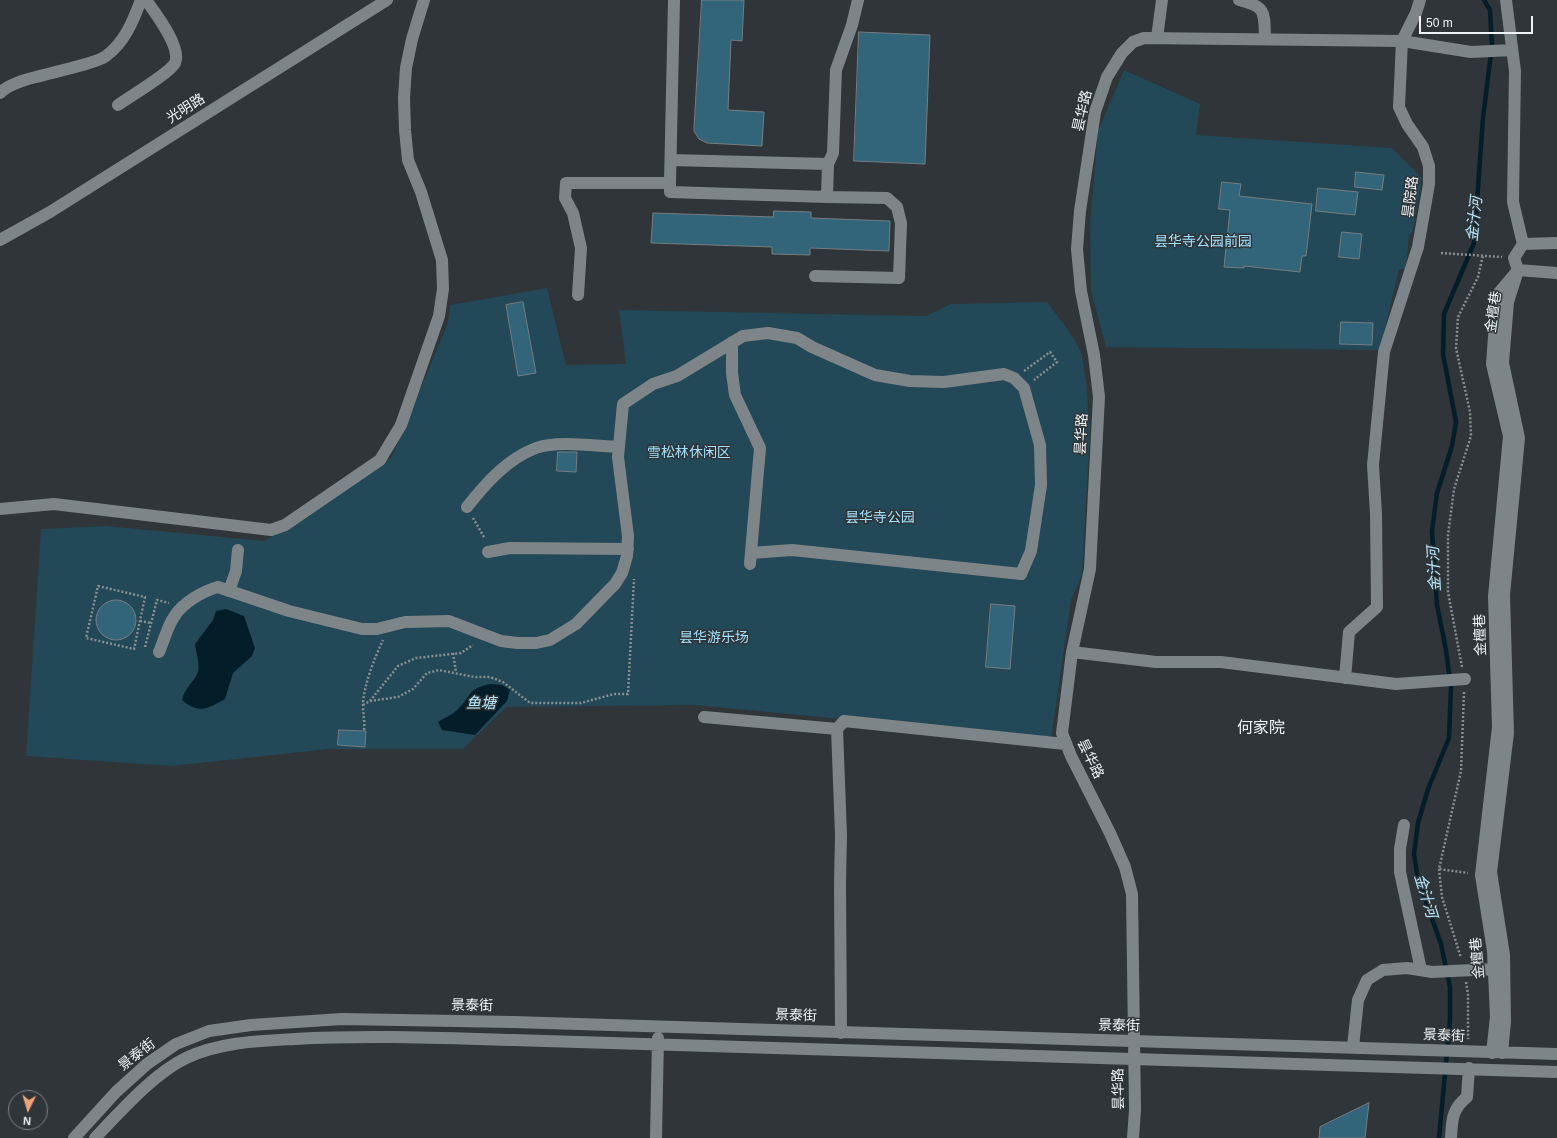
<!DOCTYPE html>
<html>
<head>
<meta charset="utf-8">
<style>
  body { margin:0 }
  #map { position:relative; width:1557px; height:1138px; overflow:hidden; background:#2f3538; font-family:Arial,sans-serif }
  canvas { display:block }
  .north { position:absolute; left:8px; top:1090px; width:40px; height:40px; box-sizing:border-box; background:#2f3538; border:1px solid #7c8184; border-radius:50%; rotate:185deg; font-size:11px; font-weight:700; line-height:16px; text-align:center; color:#eff3f5 }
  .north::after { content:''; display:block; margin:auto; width:14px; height:18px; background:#f1a27b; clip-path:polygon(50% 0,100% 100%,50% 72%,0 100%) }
  .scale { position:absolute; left:1419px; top:16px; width:114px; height:18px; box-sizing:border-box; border:2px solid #eff3f5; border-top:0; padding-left:5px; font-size:12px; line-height:14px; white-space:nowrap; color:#eff3f5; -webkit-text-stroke:3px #2f3538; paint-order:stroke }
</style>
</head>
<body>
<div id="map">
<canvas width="1557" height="1138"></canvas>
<div class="north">N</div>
<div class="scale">50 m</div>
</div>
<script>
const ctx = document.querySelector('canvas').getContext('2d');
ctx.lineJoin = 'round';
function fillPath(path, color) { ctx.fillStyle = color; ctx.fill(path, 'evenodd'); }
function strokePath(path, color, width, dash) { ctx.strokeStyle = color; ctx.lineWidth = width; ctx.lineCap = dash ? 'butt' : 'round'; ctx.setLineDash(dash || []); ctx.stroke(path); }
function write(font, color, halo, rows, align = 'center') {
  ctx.font = font + ' Arial,"Noto Sans SC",sans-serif'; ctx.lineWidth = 3; ctx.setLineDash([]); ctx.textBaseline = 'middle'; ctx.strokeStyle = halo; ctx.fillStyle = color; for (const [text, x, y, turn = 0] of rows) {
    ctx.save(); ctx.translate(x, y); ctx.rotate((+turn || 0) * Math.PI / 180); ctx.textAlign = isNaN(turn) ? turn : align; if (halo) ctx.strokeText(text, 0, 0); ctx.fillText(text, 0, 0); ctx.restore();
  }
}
const green = new Path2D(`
  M1124,70l76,34 -4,31 196,13 30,30 -10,56h-3l-3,35h-7l-19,81 -274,-3 -15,-56 -1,-67 8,-93z
  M547,288l19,77 60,-1 -7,-54 307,6 25,-12 96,-2 24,32 10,18 5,28 4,51 -8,143 -11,26 -20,139 -357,-34 -188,2 -43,42h-134l-157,17 -146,-10 15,-227 65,-3 159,15 127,-84 56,-134 2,-18z`);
const water = new Path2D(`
  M226,609l18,7 11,32 -3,8 -19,17 -8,26c-17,10 -27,15 -43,1 3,-13 13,-19 16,-28 2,-9 -2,-18 -3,-28l18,-24 3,-9z
  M491,684l11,1 8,5 -3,11 -32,34 -33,-5 -4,-8c6,-4 14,-7 19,-12 15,-14 10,-22 34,-26z`);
const stream = new Path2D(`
  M1439,1138l11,-118v-33l-9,-43 -23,-65 -4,-25 4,-31 10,-34 21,-51 2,-50 -5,-38 -9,-45 -5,-74 5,-38 15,-47 4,-24 -13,-68 1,-40 30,-71 9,-125 9,-73 -2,-35 -6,-10`);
const building = new Path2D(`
  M702,0h42l-2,41 -11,-1 -3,70 36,2 -2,34 -55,-3 -8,-4 -5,-8z
  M859,32l71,3 -5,129 -71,-3z
  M1356,172l28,3 -2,15 -27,-3z
  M1222,182l19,2 -2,12 73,8 -6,52h-4l-2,16 -56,-6v2l-20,-1 6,-57 -11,-1z
  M1318,188l40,4 -3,23 -39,-4z
  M774,211l37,1v6l79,3 -1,30 -79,-3v7l-38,-1v-7l-121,-4 2,-30 120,4z
  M1342,232l20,2 -3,25 -20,-2z
  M523,302l13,71 -18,3 -12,-71z
  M1341,322l32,1 -1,22 -32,-1z
  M558,452h19l-1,20 -19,-1z
  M96 620a20 20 0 1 1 40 0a20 20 0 1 1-40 0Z
  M991,604l24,2 -5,63 -24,-2z
  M339,730l27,1 -1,16 -27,-2z
  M1369,1103l-4,35h-46l1,-11z`);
const path = new Path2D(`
  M1441,253l61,4
  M1024,371l26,-19 7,10 -23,18
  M473,518l12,21
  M98,586l47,11 -11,52 -48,-11z
  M140,621l11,2
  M145,647l12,-47 12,3
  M453,653l3,19
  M1462,667l-14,-75v-57l6,-46 17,-53 -1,-24 -14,-64 2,-31 20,-40 5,-22
  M1464,692l-3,79 -22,98 29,4
  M370,701l28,-4 15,-8 14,-16 12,-3 35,7h16l13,5 27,21h51l33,-9h14l6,-115
  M363,705l7,-4 28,-35 18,-8 45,-5 12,-8
  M364,730c1,-9 -1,-16 -1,-25 0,-18 12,-48 20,-65
  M1439,869l3,28 19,61
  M1466,982l2,12v45`);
const minor = new Path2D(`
  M1239,0c28,7 25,12 26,39
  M1506,0l9,71 -2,131 10,42
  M1157,38l5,-38
  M0,93c9,-9 24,-13 36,-16 13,-4 62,-14 70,-21 19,-14 27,-35 35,-56
  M118,105c11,-8 52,-32 57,-42 7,-16 -20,-50 -29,-63
  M828,164l5,-11 3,-83 16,-45 6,-25
  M670,183v9l157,5 1,-33 -157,-4
  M0,240l50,-28 337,-212
  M1518,270l-4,-12 9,-14 34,-1
  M1518,270l39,3
  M815,276l84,2 2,-55 -4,-16 -10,-9 -60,-1
  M578,295l3,-47 -8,-35 -8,-15 1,-15h104l4,-183
  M732,342v31l3,22 25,53 -10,116
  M467,507c19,-24 40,-48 69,-59 21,-8 59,-2 82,-1
  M0,509l54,-5 217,26 14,-5 95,-65 21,-35 38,-109 4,-27 -1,-29 -21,-68 -13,-32 -3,-30 -1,-32 2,-30 6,-29 12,-39
  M488,552l22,-4 118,1
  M229,591l7,-20 2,-21
  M159,652c5,-11 8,-25 15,-35 8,-14 29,-26 44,-30l71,24 73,18h15l28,-7 44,-1 52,20 17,2h18l14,-3 26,-16 39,-40 7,-11 5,-17 1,-20 -10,-79 5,-53 30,-20 24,-8 66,-40 25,-3 29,5 15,9 63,28 35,6 34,1 60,-8 10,4 10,10 16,57 1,40 -10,66 -10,23 -229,-24 -41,3
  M1072,652l84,10h65l175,22 69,-5
  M1345,678l4,-46 28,-25 -1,-93 -3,-49 11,-113 34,-105 11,-63v-18l-6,-19 -16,-23 -8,-17 3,-66 69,11 41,-2
  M704,717l133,12 7,-8 221,23
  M837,729l4,106 -1,48 1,150
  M1404,825l-4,24v23l21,98
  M1353,1047l5,-47 9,-20 16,-10 24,-2 25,4 62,-3
  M1492,1053l4,-36 -3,-66 -12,-76 17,-148 -4,-131 15,-160 -17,-72 5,-69 21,-25
  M1502,1053l3,-31 -1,-67 -13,-83 17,-139 -4,-138 15,-157 -16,-75 5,-61 8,-25
  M74,1138l42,-46 31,-28 29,-20 33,-13 42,-6 91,-6 171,3 1044,32
  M95,1138c25,-26 58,-64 91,-80 34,-16 72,-17 109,-19 73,-4 145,-1 218,1l1044,32
  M656,1138l2,-100
  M1133,1138l2,-28 -3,-216 -7,-27 -15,-34 -39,-77 -9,-23 10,-81 18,-83 9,-172 -5,-42 -13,-64 -4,-42 3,-38 15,-99 12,-35 15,-24 11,-11 11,-4 258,3 14,-28 4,-13
  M1451,1138c1,-18 1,-29 16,-41l2,-29`);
const streetNames = [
  ["光明路",186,109,-32],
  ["昙华路",1083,111,-77],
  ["昙院路",1411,197,-83],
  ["金檀巷",1494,312,-82],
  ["昙华路",1082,434,-87],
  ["金檀巷",1481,635,-92],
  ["昙华路",1090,759,64],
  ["金檀巷",1478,958,-95],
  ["景泰街",472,1006,1],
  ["景泰街",796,1016,2],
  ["景泰街",1119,1026,1],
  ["景泰街",1444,1036,3],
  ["景泰街",137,1055,-38],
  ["昙华路",1119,1089,-91]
];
const parkNames = [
  ["昙华寺公园前园",1203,242],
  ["雪松林休闲区",689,453],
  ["昙华寺公园",880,518],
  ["昙华游乐场",714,638]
];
const waterNames = [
  ["金汁河",1475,219,-84],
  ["金汁河",1435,569,-93],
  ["鱼塘",481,704],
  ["金汁河",1425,896,73]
];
const quarterNames = [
  ["何家院",1261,729]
];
fillPath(green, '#234857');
fillPath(water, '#031e29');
strokePath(stream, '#031e29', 4.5);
fillPath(building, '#32657a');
strokePath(building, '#767d80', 1);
strokePath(path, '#898e91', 2.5, [2, 2]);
strokePath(minor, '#7e8589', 12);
write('14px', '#eff3f5', '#2f3538', streetNames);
write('14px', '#a0e0fc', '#2f3538', parkNames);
write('italic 15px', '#b8e8fd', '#2f3538', waterNames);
write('16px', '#eff3f5', '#2f3538', quarterNames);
</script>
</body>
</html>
